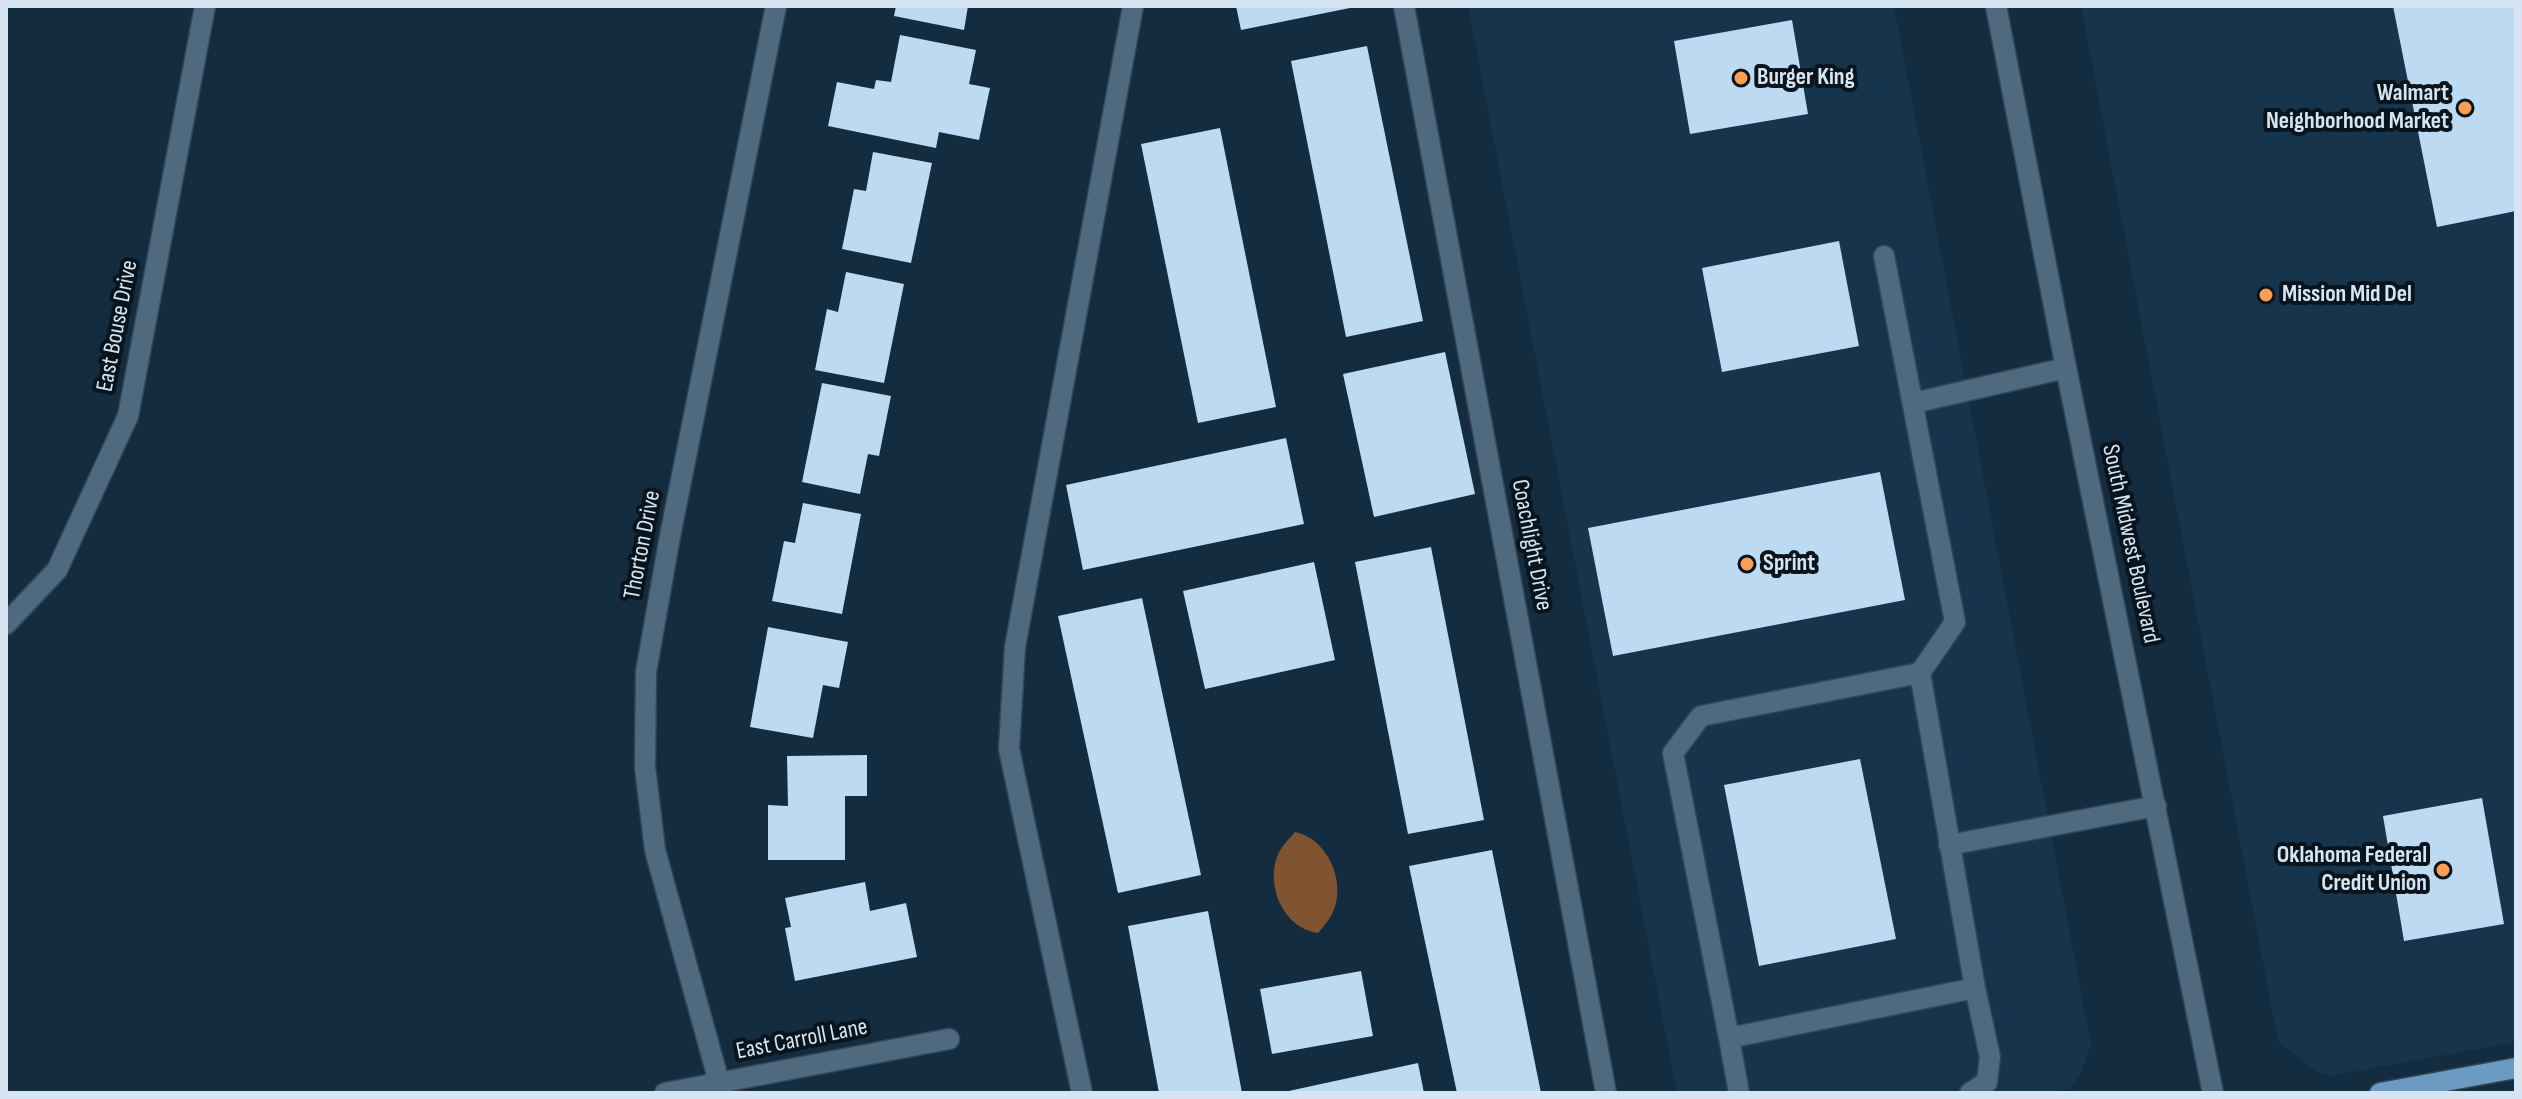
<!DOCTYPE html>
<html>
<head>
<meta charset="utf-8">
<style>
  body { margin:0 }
  #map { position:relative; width:2522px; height:1099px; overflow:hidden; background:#142c3f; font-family:"Sofia Sans Condensed",sans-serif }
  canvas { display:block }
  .frame { position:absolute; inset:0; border:8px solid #d6e5f1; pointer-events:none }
</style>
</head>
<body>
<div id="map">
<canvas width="2522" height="1099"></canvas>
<div class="frame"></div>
</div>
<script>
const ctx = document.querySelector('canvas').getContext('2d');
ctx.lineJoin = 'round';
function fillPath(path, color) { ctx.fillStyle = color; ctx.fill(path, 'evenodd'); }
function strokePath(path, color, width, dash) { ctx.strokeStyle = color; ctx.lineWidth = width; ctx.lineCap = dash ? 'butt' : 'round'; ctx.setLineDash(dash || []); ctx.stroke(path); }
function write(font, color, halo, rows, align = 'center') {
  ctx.font = font + ' "Sofia Sans Condensed",sans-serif'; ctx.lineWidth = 8; ctx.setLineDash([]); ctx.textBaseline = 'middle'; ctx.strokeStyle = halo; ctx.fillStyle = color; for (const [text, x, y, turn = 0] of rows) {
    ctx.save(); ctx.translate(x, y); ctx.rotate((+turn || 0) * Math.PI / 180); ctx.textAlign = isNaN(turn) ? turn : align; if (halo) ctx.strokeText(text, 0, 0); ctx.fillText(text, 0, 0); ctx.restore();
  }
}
const built = new Path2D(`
  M1468,6h426l197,1039 -9,26 -12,17 -23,5h-370z
  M2081,6h435v1036l-187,34 -14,-5 -37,-30z`);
const water = new Path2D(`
  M1295,832c32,6 52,50 38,80 -3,7 -10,15 -15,21 -35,-5 -54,-49 -39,-81 4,-7 11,-14 16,-20z`);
const building = new Path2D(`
  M896,6h72l-4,24 -70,-14z
  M1236,6h119v1l-114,23z
  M2393,6h123v205l-79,16z
  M1792,20l16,94 -118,20 -16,-93z
  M900,35l76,15 -7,34 21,4 -11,52 -40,-8 -3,16 -108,-22 9,-44 37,7 2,-9 15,2z
  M1367,46l56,275 -77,16 -55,-276z
  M1220,128l56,279 -78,16 -57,-279z
  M873,152l59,11 -21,100 -69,-14 12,-60 12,2z
  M1839,241l20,105 -137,26 -20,-104z
  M846,272l58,12 -20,99 -69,-13 12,-61 11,3z
  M1445,352l30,142 -101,23 -31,-143z
  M822,383l69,13 -12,60 -11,-2 -8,40 -58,-12z
  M1286,438l18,86 -221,46 -17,-85z
  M1880,472l25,128 -292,56 -25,-128z
  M803,503l58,11 -19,100 -70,-13 12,-60 11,2z
  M1431,547l53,273 -76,14 -53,-272z
  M1314,562l21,98 -130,29 -22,-98z
  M1142,598l59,277 -83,18 -60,-277z
  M768,627l80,15 -9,46 -16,-3 -10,53 -63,-11z
  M867,755v41h-22v64h-77v-55l20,1 -1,-50z
  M1860,759l36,180 -137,27 -35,-181z
  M2482,798l22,126 -100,17 -21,-125z
  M1492,850l49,243h-84l-48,-227z
  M865,882l5,29 36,-8 11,54 -122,24 -10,-53 6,-1 -6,-29z
  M1208,911l34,182h-83l-31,-167z
  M1361,971l12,65 -101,18 -12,-65z
  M1418,1063l6,30h-140v-1z`);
const service = new Path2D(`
  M1913,403l153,-35
  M1949,845l207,-39
  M1729,1038l-56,-285 28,-37 219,-43
  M1739,1093l-10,-55 246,-50 -55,-315 35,-51 -71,-366
  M1970,1093l17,-11 3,-25 -15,-69`);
const minor = new Path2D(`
  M1404,6l202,1087
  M6,624l51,-54 71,-154 77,-410
  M665,1093l284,-54
  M722,1093l-67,-243 -10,-83 1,-95 24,-136 106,-530
  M1082,1093l-73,-344 6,-102 118,-641`);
const secondary = new Path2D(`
  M1996,6l70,362 147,725`);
const primary = new Path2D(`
  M2380,1093l136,-25`);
const markers = [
  [1741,78,8,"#fc9e52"],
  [2465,108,8,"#fc9e52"],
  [2266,295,8,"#fc9e52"],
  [1747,564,8,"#fc9e52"],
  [2443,870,8,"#fc9e52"]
];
const poiNames = [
  ["Burger King",1757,78],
  ["Walmart",2449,94,"right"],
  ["Neighborhood Market",2449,122,"right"],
  ["Mission Mid Del",2282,295],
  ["Sprint",1763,564],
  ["Oklahoma Federal",2427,856,"right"],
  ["Credit Union",2427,884,"right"]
];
const streetNames = [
  ["East Bouse Drive",118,326,-79],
  ["South Midwest Boulevard",2130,544,78],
  ["Thorton Drive",643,545,-79],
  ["Coachlight Drive",1531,545,79],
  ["East Carroll Lane",802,1040,-11]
];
fillPath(built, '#16354d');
fillPath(water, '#805331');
fillPath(building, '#bddaf3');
strokePath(service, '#334656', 23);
strokePath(minor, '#334656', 23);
strokePath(secondary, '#334656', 23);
strokePath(primary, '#334656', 23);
strokePath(service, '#4f697f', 20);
strokePath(minor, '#4f697f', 20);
strokePath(secondary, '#4f697f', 20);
strokePath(primary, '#6b9bc3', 20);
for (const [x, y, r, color] of markers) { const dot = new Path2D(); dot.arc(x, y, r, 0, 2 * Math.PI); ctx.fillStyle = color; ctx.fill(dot); strokePath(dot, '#09141c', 3); }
write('bold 24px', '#d6e5f1', '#09141c', poiNames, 'left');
write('24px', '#d6e5f1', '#09141c', streetNames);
</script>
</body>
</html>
